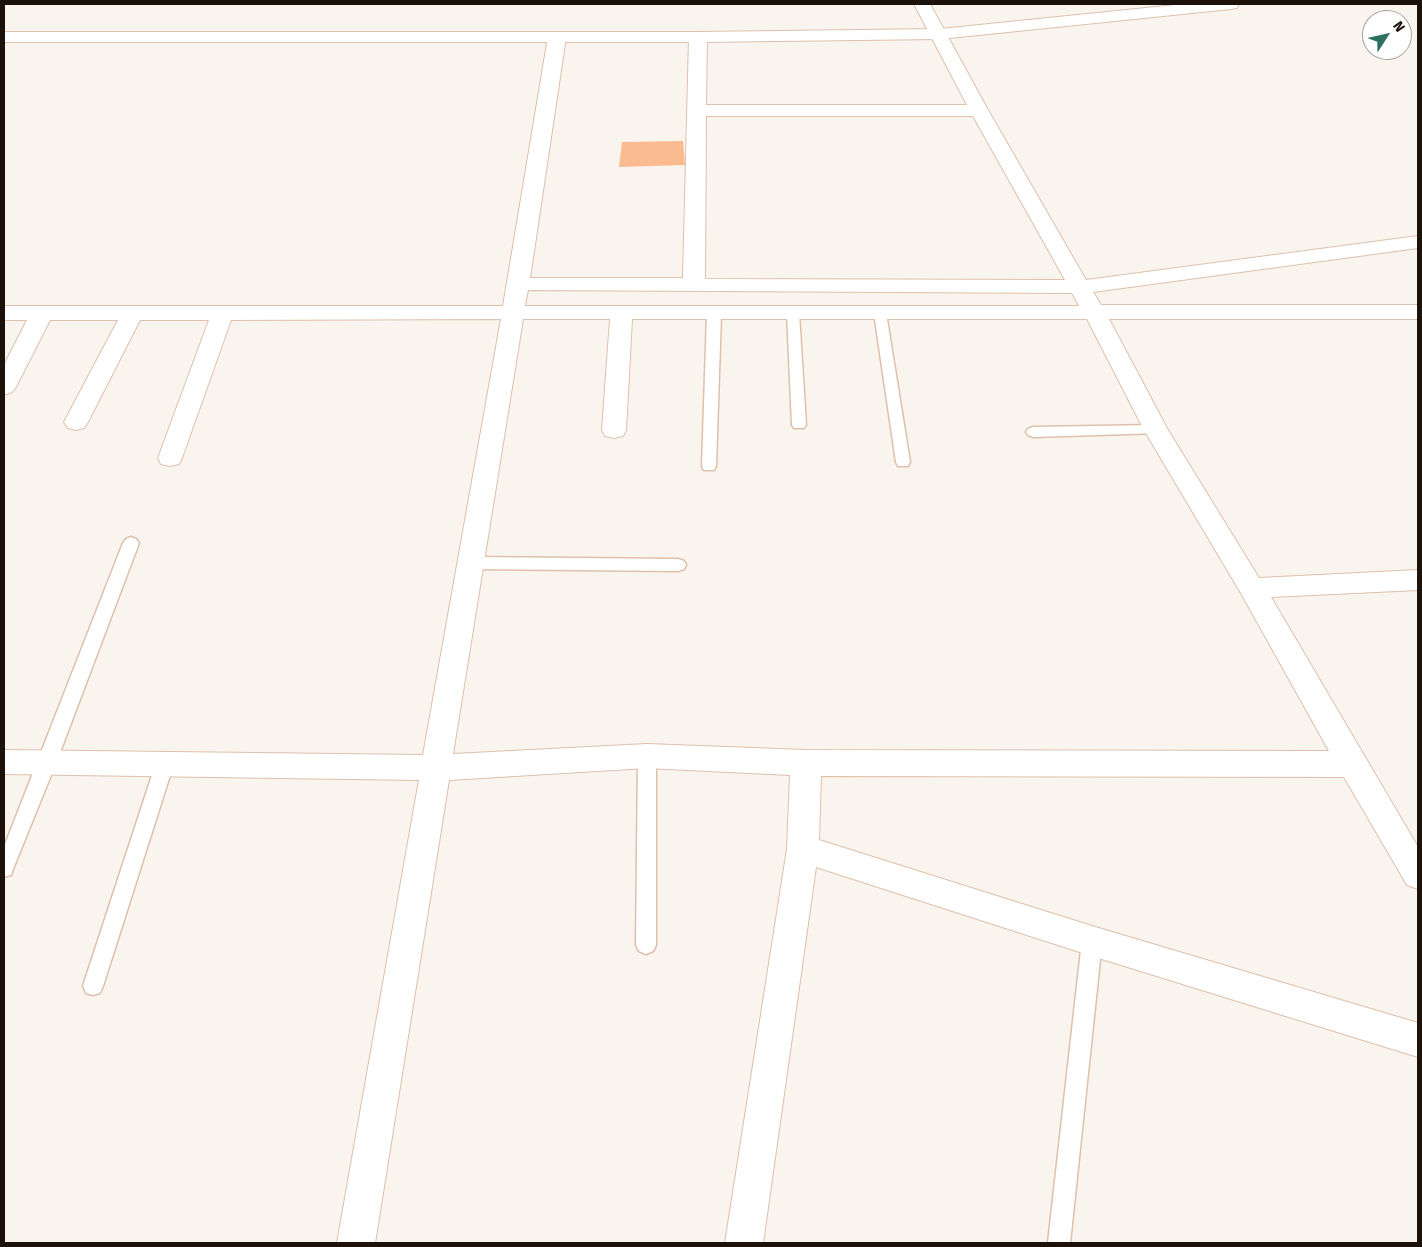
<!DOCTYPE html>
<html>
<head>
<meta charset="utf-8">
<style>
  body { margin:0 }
  #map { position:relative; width:1422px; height:1247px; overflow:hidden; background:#faf4ef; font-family:"Fira Sans",sans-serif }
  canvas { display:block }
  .frame { position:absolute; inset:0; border:5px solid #1c120a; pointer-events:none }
  .north { position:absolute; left:1362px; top:10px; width:50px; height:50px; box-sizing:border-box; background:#fff; border:1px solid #a4a09d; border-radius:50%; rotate:55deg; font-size:14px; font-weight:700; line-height:20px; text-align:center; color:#1c120a }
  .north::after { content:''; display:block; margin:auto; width:18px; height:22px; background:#2d7061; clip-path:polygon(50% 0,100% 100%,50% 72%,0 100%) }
</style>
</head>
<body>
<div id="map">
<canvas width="1422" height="1247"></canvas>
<div class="frame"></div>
<div class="north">N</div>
</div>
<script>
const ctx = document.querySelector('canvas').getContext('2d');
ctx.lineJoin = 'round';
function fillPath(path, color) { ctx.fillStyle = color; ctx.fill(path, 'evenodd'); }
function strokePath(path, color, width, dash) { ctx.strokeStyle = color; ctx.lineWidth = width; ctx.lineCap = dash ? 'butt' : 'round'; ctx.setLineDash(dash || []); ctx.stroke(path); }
const green = new Path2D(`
  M683,141l2,24 -66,2 3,-25z`);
const service = new Path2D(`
  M793,309l6,4 7,112 -2,3h-10l-2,-3 -5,-112z
  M880,309l6,4 24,149 -2,4h-10l-2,-4 -22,-149z
  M714,310l7,4 -5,152 -2,4h-10l-2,-4 5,-152z
  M1156,425l5,2 2,3 -2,3 -128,4 -5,-2 -2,-3 2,-3 5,-2z
  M131,537l5,2 3,4 -83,220 -43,106 -2,6 -7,2v-30l119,-304 3,-4z
  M471,557l207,2 6,2 2,4 -2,4 -6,2 -207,-2 -6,-2 -2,-4 2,-4z
  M647,749l6,2 3,5v189l-3,6 -7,3 -7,-3 -3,-6 2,-189 3,-5z
  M164,759l6,2 3,5 -70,220 -3,7 -7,2 -7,-2 -3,-7 72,-220 3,-5z
  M1092,932l7,3 3,6 -32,302h-22l34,-302 3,-6z`);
const minor = new Path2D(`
  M914,4h16l58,106 98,170 332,-44v12l-325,44 8,13h317v14h-309l59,111 91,148 159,-8v20l-147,7 147,250v42l-11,-4 -63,-108 -523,-1 -2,64 273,86 326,97v34l-326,-101 -276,-89 -53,376h-38l62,-394 3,-74 -143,-7 -198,12 -74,463h-38l82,-463 -415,-6v-24l419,5 78,-436 -270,1 -49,138 -3,6 -9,2 -9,-2 -3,-6 51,-138h-69l-52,102 -4,6 -8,2 -8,-2 -4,-6 54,-102h-68l-34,67 -4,5 -8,3v-30l23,-45h-23v-14h499l45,-269 3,-4 6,-1 6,1 3,4 -36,241h153l6,-241 3,-4 6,-1 6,1 3,4 -1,68h261zM706,116h267l92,164 -360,-1zM528,290l544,3 7,13h-554zM523,319h87l-8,111 3,6 9,2 9,-2 3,-6 6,-111h455l57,111 98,165 87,156 -523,-1 -159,-6 -194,10z`);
const tertiary = new Path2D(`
  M1185,4h54l-2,4 -6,1 -291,30 -242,3h-694v-10h694l242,-3z`);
fillPath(green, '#fabb90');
strokePath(service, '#dec0ab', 3);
strokePath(minor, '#dec0ab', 2);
strokePath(tertiary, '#dec0ab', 2);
fillPath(service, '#fff');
fillPath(minor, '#fff');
fillPath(tertiary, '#fff');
</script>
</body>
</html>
